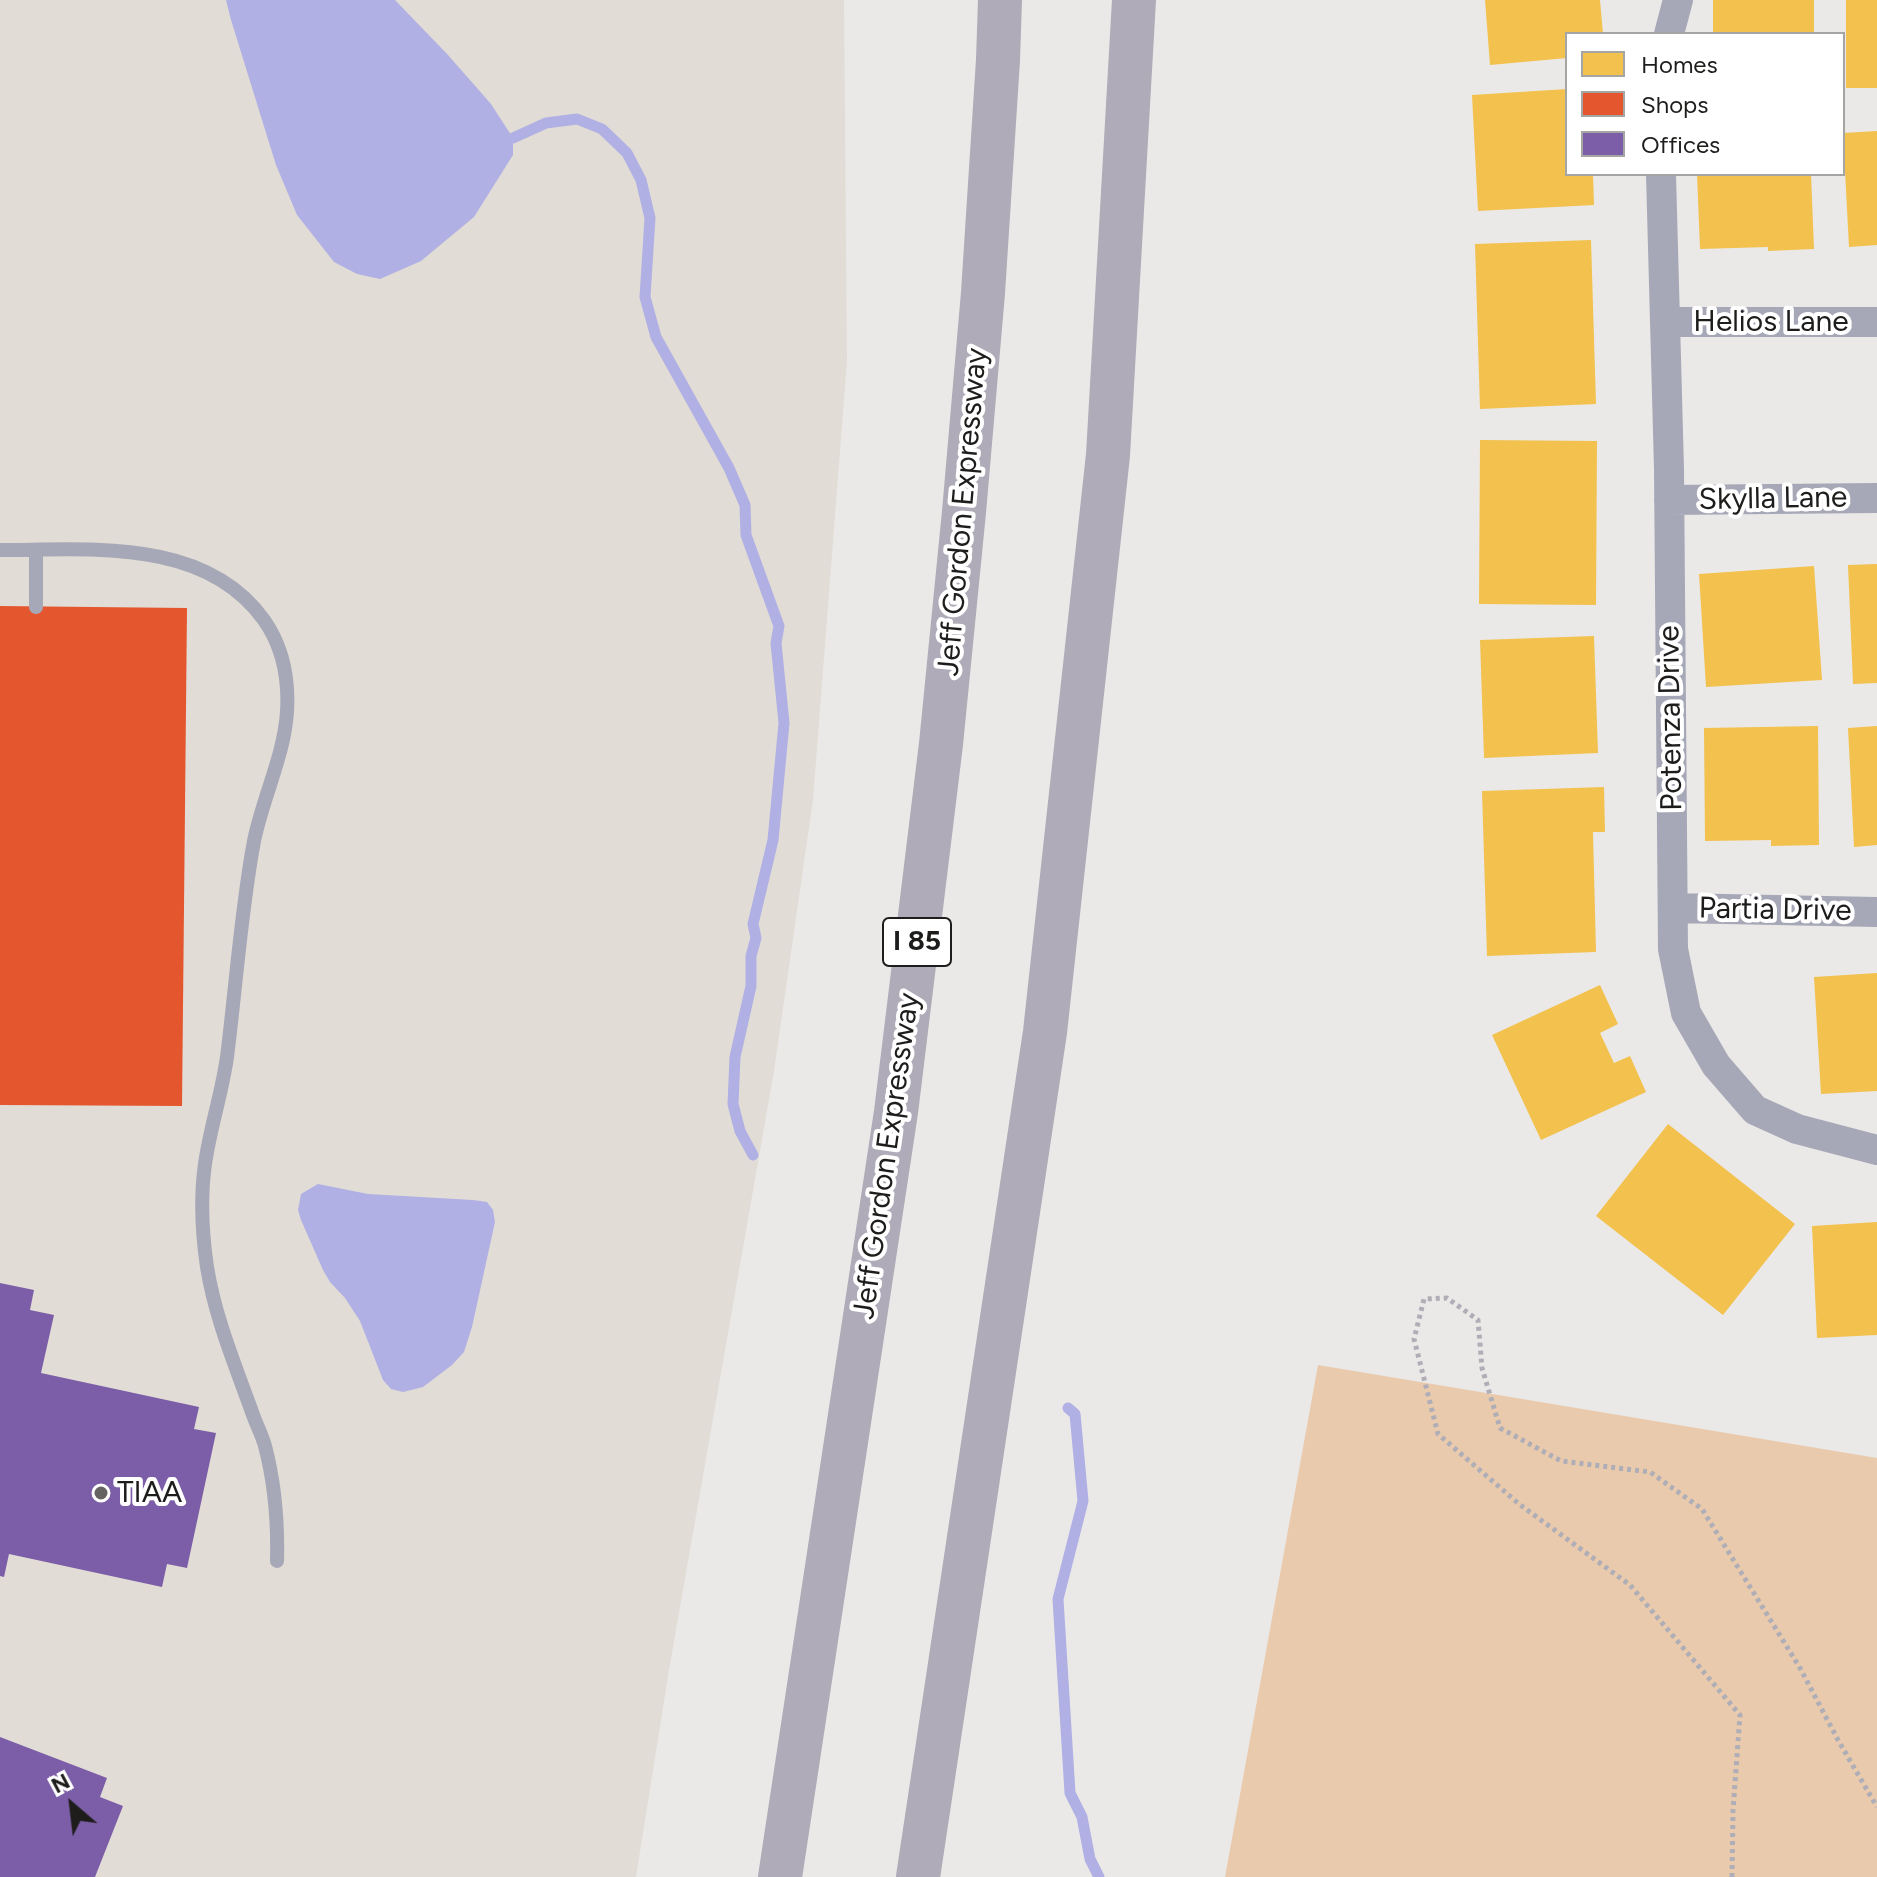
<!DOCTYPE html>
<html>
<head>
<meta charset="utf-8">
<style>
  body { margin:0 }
  #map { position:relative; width:1877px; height:1877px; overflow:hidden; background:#ebe9e7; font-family:Figtree,sans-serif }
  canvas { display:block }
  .legend { position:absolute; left:1565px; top:32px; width:280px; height:144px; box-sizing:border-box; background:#fff; border:2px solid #a5a5a4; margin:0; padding:10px 14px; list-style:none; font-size:24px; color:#1e1d1c }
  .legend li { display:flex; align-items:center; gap:16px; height:40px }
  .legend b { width:40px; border:2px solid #a5a5a4 }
  .north { position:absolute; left:32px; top:1765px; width:80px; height:80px; -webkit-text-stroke:6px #fff; paint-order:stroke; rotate:332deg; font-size:22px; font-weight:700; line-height:32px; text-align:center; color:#1e1d1c }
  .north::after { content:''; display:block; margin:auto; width:28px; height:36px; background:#1e1d1c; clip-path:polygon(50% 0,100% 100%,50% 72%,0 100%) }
</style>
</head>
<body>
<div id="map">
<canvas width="1877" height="1877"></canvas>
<ul class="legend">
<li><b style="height:22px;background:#f2c14e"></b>Homes</li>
<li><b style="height:22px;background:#e4572e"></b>Shops</li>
<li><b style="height:22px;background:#7b5ea7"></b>Offices</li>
</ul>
<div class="north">N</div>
</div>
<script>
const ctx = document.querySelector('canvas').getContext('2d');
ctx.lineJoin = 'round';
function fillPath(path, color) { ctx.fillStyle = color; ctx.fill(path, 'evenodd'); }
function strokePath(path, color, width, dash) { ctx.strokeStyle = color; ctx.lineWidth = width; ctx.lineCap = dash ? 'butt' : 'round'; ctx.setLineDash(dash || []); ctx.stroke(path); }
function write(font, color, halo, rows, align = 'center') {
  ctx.font = font + ' Figtree,sans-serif'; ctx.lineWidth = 8; ctx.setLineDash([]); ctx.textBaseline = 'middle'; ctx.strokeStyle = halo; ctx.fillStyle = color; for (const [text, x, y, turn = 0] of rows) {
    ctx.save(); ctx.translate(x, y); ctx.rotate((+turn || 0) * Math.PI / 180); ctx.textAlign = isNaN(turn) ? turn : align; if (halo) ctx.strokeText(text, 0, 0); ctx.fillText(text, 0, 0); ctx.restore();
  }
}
const built = new Path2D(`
  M0,0h844l3,361 -34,439 -39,271 -105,599 -33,207h-636z`);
const green = new Path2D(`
  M1318,1365l559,93v419h-652z`);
const water = new Path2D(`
  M226,0h169l53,55 43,49 22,34v17l-39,62 -53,44 -41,18 -23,-5 -23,-12 -37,-47 -21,-50 -45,-145z
  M318,1184l50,10 105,6 14,2 6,8 2,12 -23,105 -8,25 -12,13 -29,22 -20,5 -12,-3 -8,-9 -23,-59 -15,-23 -15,-16 -7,-12 -22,-50 -3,-10 3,-16z`);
const homes = new Path2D(`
  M1485,0h115l3,34h-36v24l-77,7z
  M1713,0h101v34h-101z
  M1846,0h31v88h-31z
  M1567,89v85h26l1,31 -116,6 -6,-116z
  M1877,131v114l-28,2 -6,-114z
  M1697,174h114l3,75 -46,2v-4l-68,2z
  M1591,240l5,164 -116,5 -5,-165z
  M1480,440l117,1 -1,164 -117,-1z
  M1877,564v119l-24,1 -5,-119z
  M1814,566l8,114 -116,7 -7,-113z
  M1594,636l4,117 -114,5 -4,-118z
  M1818,726l1,119 -48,1v-6l-66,1 -1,-113z
  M1877,726v119l-23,2 -6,-119z
  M1604,787l1,45h-12l3,120 -109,4 -5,-165z
  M1877,973v118l-56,3 -7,-117z
  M1600,985l18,39 -18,9 14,30 16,-7 16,36 -105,48 -49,-105z
  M1668,1124l127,100 -72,91 -127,-99z
  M1877,1222v113l-60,3 -5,-112z`);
const shops = new Path2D(`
  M0,606l187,2 -5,498 -182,-1z`);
const offices = new Path2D(`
  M0,1283l34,7 -4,20 24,5 -13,58 158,34 -5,22 22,4 -29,135 -20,-4 -5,23 -153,-33 -5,23 -4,-1z
  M0,1737l107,41 -7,19 23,9 -28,71h-95z`);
const stream = new Path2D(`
  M513,138l33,-15 31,-4 25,10 25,24 14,27 9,38 -5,79 11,40 73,131 16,37 1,30 33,91 -3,17 8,80 -11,117 -20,84 3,14 -5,18v30l-16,71 -2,47 7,27 13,24
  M1068,1408l7,6 8,87 -25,98 12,194 12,24 8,42 9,18`);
const path = new Path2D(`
  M1732,1877l1,-66 7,-96 -110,-130 -111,-81 -81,-70 -24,-95 10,-40 23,-1 31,22 4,48 18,60 61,33 89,11 52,37 98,159 38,72 39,67`);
const lane = new Path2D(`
  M0,550c89,0 205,-13 264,70 19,27 25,59 23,92 -3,44 -24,85 -33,129 -13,69 -18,145 -27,216 -5,36 -17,71 -22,107 -5,35 -3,69 2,103 8,50 28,98 45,145 4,12 10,23 13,34 10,38 13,76 12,115
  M36,550v57`);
const street = new Path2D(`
  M1669,34l9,-34
  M1661,174l8,295 4,480 13,64 30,52 39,45 42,19 80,21
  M1665,322h212
  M1669,500l208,-2
  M1673,908l204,4`);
const highway = new Path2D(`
  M780,1877l116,-765 45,-368 23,-232 19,-219 15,-233 2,-60
  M918,1877l127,-845 63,-577 26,-455`);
const markers = [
  [101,1493,8,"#666463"]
];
const shields = [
  [917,942,68]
];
const shieldNames = [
  ["I 85",917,942]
];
const streetNames = [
  ["Helios Lane",1771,322],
  ["Skylla Lane",1773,499,-1],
  ["Jeff Gordon Expressway",963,512,-85],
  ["Potenza Drive",1671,718,-91],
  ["Partia Drive",1775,910,1],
  ["Jeff Gordon Expressway",887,1156,-82]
];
const poiNames = [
  ["TIAA",117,1493]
];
fillPath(built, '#e2dcd6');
fillPath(green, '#e9caad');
fillPath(water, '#b0b0e4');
fillPath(homes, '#f2c14e');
fillPath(shops, '#e4572e');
fillPath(offices, '#7b5ea7');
strokePath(stream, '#b0b0e4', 11);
strokePath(path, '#afaeb6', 5, [4, 4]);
strokePath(lane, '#a7a8b7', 14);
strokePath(street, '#a7a8b7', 30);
strokePath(highway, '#afabb8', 44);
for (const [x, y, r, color] of markers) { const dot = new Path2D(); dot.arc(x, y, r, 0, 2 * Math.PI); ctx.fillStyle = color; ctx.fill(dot); strokePath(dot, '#fff', 3); }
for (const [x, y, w] of shields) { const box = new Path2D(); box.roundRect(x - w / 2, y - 24, w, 48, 6); ctx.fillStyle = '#fff'; ctx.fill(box); strokePath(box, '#1e1d1c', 2); }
write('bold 28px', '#1e1d1c', null, shieldNames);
write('30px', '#1e1d1c', '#fff', streetNames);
write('30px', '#1e1d1c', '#fff', poiNames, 'left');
</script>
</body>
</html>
